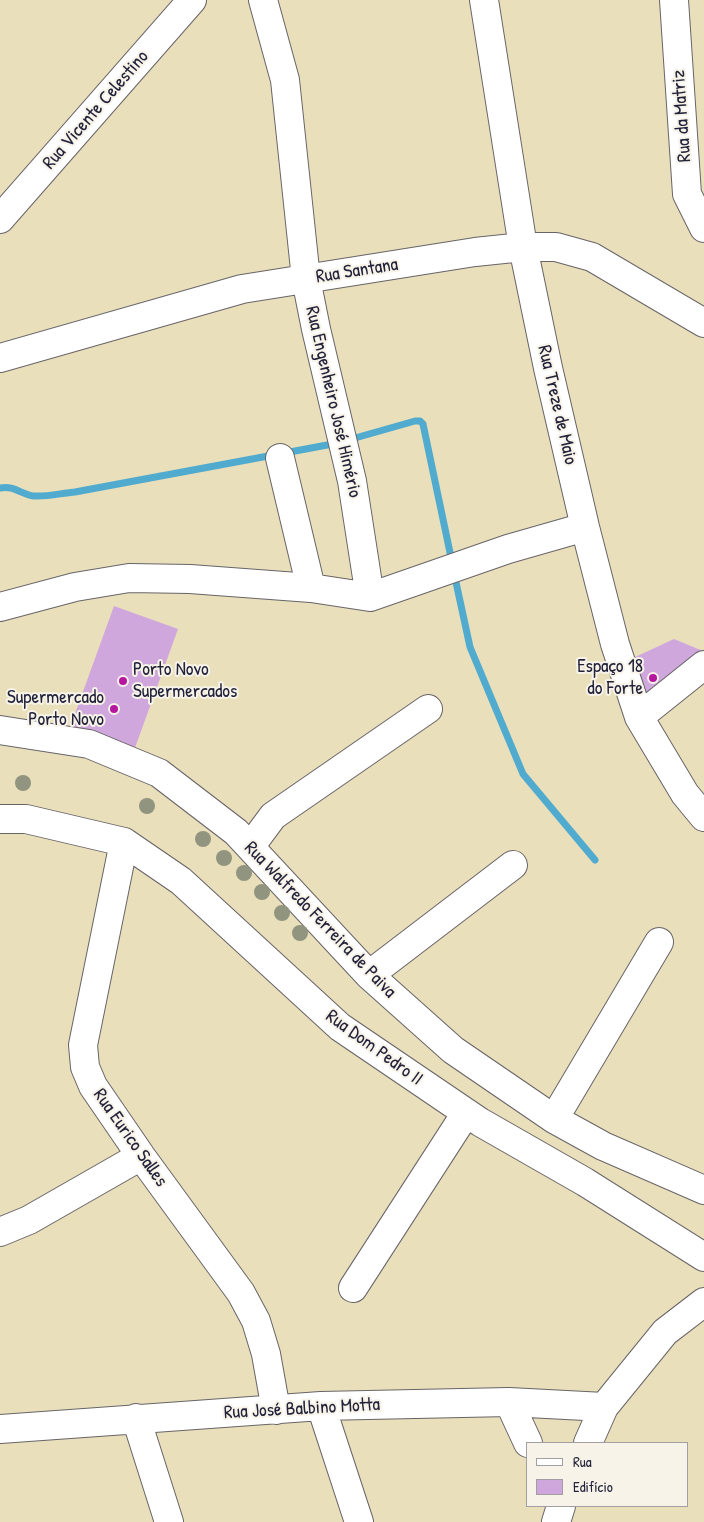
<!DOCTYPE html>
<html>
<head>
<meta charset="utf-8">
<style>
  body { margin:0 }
  #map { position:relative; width:704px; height:1522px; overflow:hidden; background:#e9dfbb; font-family:"Patrick Hand",sans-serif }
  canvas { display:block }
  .legend { position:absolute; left:526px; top:1442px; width:162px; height:65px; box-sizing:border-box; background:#f7f3e8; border:1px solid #a29fa3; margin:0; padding:6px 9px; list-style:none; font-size:15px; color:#22223b }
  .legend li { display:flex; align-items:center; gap:10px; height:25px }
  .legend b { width:25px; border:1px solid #a29fa3 }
</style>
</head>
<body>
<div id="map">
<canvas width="704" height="1522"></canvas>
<ul class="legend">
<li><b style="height:6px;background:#fff"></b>Rua</li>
<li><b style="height:14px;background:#cfa7dd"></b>Edifício</li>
</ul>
</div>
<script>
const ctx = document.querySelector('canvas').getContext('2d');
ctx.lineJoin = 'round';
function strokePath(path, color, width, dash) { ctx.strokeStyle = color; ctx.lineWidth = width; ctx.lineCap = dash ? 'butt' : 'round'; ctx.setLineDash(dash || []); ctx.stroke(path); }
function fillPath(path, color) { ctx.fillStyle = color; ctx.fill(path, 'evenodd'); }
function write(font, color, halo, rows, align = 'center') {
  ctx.font = font + ' "Patrick Hand",sans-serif'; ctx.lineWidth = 4; ctx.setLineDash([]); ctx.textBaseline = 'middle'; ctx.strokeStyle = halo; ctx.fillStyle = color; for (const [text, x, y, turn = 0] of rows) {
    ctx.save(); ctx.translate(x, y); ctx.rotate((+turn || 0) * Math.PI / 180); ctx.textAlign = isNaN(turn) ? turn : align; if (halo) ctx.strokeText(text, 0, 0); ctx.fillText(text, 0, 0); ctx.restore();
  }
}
const stream = new Path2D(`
  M348,440l67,-19h5l3,3 29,138
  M0,488c15,-3 21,7 34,8 13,1 28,-3 41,-4l263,-49
  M454,573l16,74 53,127 72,86`);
const building = new Path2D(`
  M114,606l64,23 -46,127 -64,-23z
  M674,639l29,12 -61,47 -9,-40z`);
const minor = new Path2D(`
  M263,0l22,80 21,199 10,50 36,152 18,116
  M484,0l39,247 25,121 37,159 30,117 24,73 46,77 19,23
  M674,0l13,194 17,34
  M0,219l192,-219
  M0,358l242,-69 233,-37 48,-5h33l36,10 112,66
  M280,458l31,130
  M0,607l75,-20 54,-9 61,1 121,9 59,9 138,-48 77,-22
  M639,717l65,-52
  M0,730l89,14 70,29 77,59 133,143 84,75 101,69 49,27 101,44
  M0,819h26l98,23 57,39 159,146 140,95 105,60 119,75
  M124,842l-41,203 2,22 8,19 48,70 100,137 15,28 10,33 10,56
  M250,847l23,-31 155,-107
  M369,975l144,-110
  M554,1119l105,-177
  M0,1232l29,-12 112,-64
  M353,1288l113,-175
  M509,1402l19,41
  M321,1406l38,116
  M136,1418l33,104
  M0,1429l321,-23 188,-4 95,5
  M588,1443l16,-36 61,-75 39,-30
  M556,1522l5,-16`);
const trees = [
  [23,783],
  [147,806],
  [203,839],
  [224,858],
  [244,873],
  [262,892],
  [282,913],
  [300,933]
];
const markers = [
  [653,678,5,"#b5179e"],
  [123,681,5,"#b5179e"],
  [114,709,5,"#b5179e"]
];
const streetNames = [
  ["Rua Vicente Celestino",96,110,-49],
  ["Rua da Matriz",682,116,-94],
  ["Rua Santana",357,271,-9],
  ["Rua Engenheiro José Himério",333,402,77],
  ["Rua Treze de Maio",557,405,77],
  ["Rua Walfredo Ferreira de Paiva",320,920,46],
  ["Rua Dom Pedro II",374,1048,36],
  ["Rua Eurico Salles",130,1138,55],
  ["Rua José Balbino Motta",302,1409,-3]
];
const poiNames = [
  ["Espaço 18",643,667],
  ["do Forte",643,689],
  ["Porto Novo",133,670,"left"],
  ["Supermercados",133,692,"left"],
  ["Supermercado",104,698],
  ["Porto Novo",104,720]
];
strokePath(stream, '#51abce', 7);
fillPath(building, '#cfa7dd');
strokePath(minor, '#686468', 30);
strokePath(minor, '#fff', 28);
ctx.fillStyle = '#91947f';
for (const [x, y] of trees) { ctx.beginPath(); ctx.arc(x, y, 8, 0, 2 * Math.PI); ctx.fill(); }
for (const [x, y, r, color] of markers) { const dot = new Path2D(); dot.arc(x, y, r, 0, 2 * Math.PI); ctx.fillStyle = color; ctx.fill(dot); strokePath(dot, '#f7f3e8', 2); }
write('19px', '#22223b', '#f7f3e8', streetNames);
write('19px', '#22223b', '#f7f3e8', poiNames, 'right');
</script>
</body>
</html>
